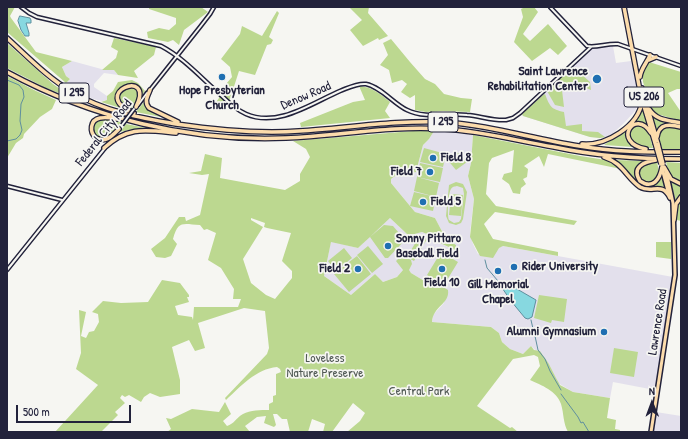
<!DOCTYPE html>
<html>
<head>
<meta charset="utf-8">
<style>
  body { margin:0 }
  #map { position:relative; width:688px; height:439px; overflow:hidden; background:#f6f6f2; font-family:"Patrick Hand",sans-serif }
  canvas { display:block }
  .frame { position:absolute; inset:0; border:8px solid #22223b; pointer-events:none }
  .north { position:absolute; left:632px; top:383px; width:40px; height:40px; -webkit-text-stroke:3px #f6f6f2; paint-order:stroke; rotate:359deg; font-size:11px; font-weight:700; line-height:16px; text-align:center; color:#22223b }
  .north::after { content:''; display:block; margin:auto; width:14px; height:18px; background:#22223b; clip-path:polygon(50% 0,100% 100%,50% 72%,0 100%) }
  .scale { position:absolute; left:16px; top:405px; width:115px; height:18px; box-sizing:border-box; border:2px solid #22223b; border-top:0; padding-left:5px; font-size:12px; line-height:14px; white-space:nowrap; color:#22223b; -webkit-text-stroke:3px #f6f6f2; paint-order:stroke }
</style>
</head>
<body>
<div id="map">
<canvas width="688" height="439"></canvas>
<div class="frame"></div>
<div class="north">N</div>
<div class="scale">500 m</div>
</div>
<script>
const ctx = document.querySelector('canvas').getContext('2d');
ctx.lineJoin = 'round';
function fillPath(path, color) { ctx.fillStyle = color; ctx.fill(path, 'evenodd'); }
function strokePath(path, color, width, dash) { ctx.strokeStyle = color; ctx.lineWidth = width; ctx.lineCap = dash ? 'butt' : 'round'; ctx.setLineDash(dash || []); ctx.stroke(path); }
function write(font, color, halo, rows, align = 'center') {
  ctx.font = font + ' "Patrick Hand",sans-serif'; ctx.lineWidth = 3.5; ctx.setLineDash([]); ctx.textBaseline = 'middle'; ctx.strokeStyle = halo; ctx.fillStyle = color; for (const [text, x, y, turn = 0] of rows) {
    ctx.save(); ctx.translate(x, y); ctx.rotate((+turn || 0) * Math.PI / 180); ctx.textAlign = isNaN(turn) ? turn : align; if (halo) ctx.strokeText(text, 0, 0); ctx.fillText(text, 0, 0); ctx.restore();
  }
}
const built = new Path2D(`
  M607,46h6l3,17 15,-2 8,35v7l-4,8 -11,12 -14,13 -10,2 -10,-1 -67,-21 -1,-2 64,-60 6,-5z
  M72,61l33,9h9l4,5 -14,-2 -10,11v3l13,9v4l-5,1 -9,-2 -27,-16 4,-4 -4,-3 -4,-9z
  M434,131l39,4 -2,28 -3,13 6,23 -4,34 3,11 5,10 25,-8 170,31 -18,113 -42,-8 -3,16 -37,-6 -15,-9 -9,-19 -18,-18 -8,8 -13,-5 -8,-7 -3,-9 -8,-6 -59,-5 1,-7 11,-12 -1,-16 -7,1 -25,-15 -3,-3 4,-6 -9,6 -6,7 -14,5 -8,-8 -24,21 -27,-19 7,-35 27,7 32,-30 18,17h3l11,-3 5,2 11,8 16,8 2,-5 -10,-6 -11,-21 -20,-6 -24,-29v-4l6,-5 7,-2 10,1 3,-4 6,-24 6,-6z
  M656,412l25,4v16h-28z`);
const green = new Path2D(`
  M7,7h8l-5,9 1,2 25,34 36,9 -10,6 4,9 4,3 -4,4 -59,-51z
  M149,7h52l7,5 -24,18 -5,15 -6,-5 -5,2 -20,-4 -1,-6 12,-4 10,2 7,-6v-6l-27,-9z
  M349,7h20l-1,6 20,23 -9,4 -1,-2 -15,8 -13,-16 12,-10z
  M525,7h9l4,5 -15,22 7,7 18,-17 19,22 -9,9 -8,-7 -18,13 -18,-19 9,-25 -2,-8z
  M277,11l2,2 -10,24 4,3 -2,4 -4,1 -12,30 -16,-4 -10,31 -3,6 -12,-3 5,-7 2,-8 11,-13 -2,-10 -9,-8 19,-25 2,-8 20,10z
  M114,38l42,9 -2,8 -20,16 4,7 -20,-3 -4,-5h-12l14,-12 2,-7 -7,-4z
  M391,39l19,23 15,17 10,5 9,10 17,4 11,1 -2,13 -27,-1 -17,1 -11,-2v-15l-5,3 -9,-6 6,-8 -5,-4 -10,3 -3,-13 -9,-5 8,-10 -5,-12z
  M7,43l46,41 21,15 -28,-11 -39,-20z
  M649,62l32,10v17h-4l-9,4 13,19v9l-24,-7 -5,-5 -9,-27 -1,-11z
  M572,66l18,16 1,8 -5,-2 -24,2 2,17 -9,-2 -8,-14z
  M7,76l29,15 20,9 -4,9 -12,8 -16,17 -1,4 -7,5 -9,15z
  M132,80l6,3 7,8 -4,6c-1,-7 -4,-10 -11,-13 -9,1 -13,6 -15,14l9,11 -23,-7 6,-2v-4l6,-5 5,-9z
  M359,86c14,1 21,8 31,16l-5,9 5,7 -89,9 -1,-4 53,-21 12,-2z
  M125,88h9c8,8 2,14 -4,22 -7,-5 -10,-8 -11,-16z
  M545,94c5,13 6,15 19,18l2,14 16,-2v7l16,1 7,5 -5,1 -10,-1 -67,-21 -1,-2 21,-19z
  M144,102l4,8 13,7 -25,-5z
  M642,106l7,21 -6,-5 -11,1z
  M650,113l6,5 9,5 -6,4 -3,6z
  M101,118l20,4 -12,14 -8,2 -6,-3 -2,-7 3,-8z
  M126,124l20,4 -17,2 -9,2z
  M638,125l10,4 5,19h-12l-10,-6 -3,-10 3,-5z
  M671,126l10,3v20h-19l-3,-11 2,-8z
  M626,130l1,11 6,6 -29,-2z
  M413,131h21l-5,8 -6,6 -7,27c-11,3 -14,-2 -25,7v4l19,23 4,-14 22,5 -3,14 -23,-5 5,6 20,6 11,21 10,6v3l-1,2 -17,-8 -11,-8 -5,-2 -11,3h-3l-18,-17 -20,19 14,-12 9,1 12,14 -17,18h-3l-15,-21 -12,11 -27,-6 -7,34 27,19 24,-21 8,8 14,-5 6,-7 -7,-9 6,-6 9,5 1,4 -3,6 2,3 25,15 7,-1 5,3c2,14 -15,16 -16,32l59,5 8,6 3,9 8,7 13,5 8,-8 3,4 6,1 9,13 7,14 4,7 13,7 37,6 -3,20 9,2 -1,9 5,1v2h-52c-5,-9 -4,-18 -7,-28 -4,-13 -20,-19 -31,-24l10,-14 -2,-9 -4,-2 -21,4 -36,47 33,22 2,-1 6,5h-171l13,-11 5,-8 -12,-10 -21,29h-9l2,-8 -13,-5 -4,13h-18l-3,-13h-5l-5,-5h-4l3,11 -2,2 -10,-4 2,-7 -9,1 -12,9 5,6h-83l4,-3 -5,-11 5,1 21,-10 27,3 6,-10 6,12 -8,7 4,5c7,-2 9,-8 16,-12 7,-4 18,-4 26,-4v-6l4,-2v-6l3,-1v-21l5,-2 -1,-3 -3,-2c-21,2 -36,19 -51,33l-1,-2 42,-44 2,-6 -4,-37 -21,-3 -46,15 7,25 -10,3 -6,-11 -17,7 8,33v14l-20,3 -10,-4 -6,4 -3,5 -12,-7 -4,2 -3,-2 -2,3 5,5 -10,9 3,3 -17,17h-46l43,-47 -22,-16 5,-16 -2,-43 7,2 -5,24 5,2 3,-6 5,-1 5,-9 -1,-8 -6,-2 11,-11 18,2 27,-1 14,-22 18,3 9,12v2h-2l2,5 -14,4 3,9 14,2 1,3 1,-13h44l3,-8h-8l1,-10 -13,-21 -13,-8 8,-27 -9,-4 -3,1 -4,-5c-17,-1 -22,-5 -27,14l4,5 -6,12 -6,2 -9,-1 -5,-8 14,-11 14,-21h6l1,4 14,-6 9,-41 -7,1 -13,-2 12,-2 4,-17 17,4 -2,20 65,12 15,-9v-7l10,-17 -4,-8 -13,-8zM251,218l14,5 -1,4 3,1 24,5 -9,28 10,10v7l-17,21 -9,-4 -15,-12 -8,-24 20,-32 -12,-7z
  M473,135l107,21 26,4 15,9 -73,-15 -4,13 -5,-11 -15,10 4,3 -1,8 -4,2 3,5 -5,4 -1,6 -7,-1 -4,-9 -7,-5 2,-5 8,-2 2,-22 -22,8 -3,5 -3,31 10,12 81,15 -3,4 -79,-13 -11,12 9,15 65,13v4l-55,-10 -4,2 -6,10 -13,-2 -10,-19 4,-38 -6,-23 3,-13z
  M424,148l22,6 -3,13 -23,-5z
  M456,152l6,3 5,7 -11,8 -10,-12z
  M616,160l28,1 -7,6 -1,8 8,10c10,1 12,-2 18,-9l3,12h-19l-5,-3z
  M651,162h6l2,10 -5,10 -8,1 -6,-4 -1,-7 4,-7z
  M666,162l15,1v33l-5,6z
  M420,163l23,5 -3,14 -23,-5z
  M417,177l22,6 -3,14 -22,-6z
  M456,182l7,2 4,8 -4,27 -2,4 -5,2 -7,-2 -3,-7 3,-31zM457,186l6,2 1,6 -3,25 -2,3 -5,1 -5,-3c-2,-5 -1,-26 2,-31 2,-3 3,-2 6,-3z
  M451,194l12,1 -2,21 -12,-1z
  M680,200h1v21l-4,-1v-11z
  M420,235l7,4 -13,22 -7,-4z
  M656,242h15v17l-15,-2z
  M368,246l15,18 -11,9 -15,-18z
  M344,248l8,10 -16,13 -8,-10z
  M441,252l17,10 -14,23 -17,-10z
  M357,256l14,18 -11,9 -15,-18z
  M345,265l15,18 -11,9 -15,-18z
  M539,295l28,4 -3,23 -12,-2 -1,3 -17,-5z
  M614,348l24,4 -4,25 -24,-4z`);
const water = new Path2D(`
  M20,16l10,2 1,2v3h-5l3,10v3h-4l-4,-6 -3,-9z
  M499,283l18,6 19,11 -4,17 -4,2 -3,-1 -14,-17z`);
const stream = new Path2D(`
  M7,80l12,5 4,5 1,7 -3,7 -1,17 2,9 -2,5 -4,4 -9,2
  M485,260l2,8 11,13
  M531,320l3,13
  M535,336l3,14 7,9 5,12 11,19
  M561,394l17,23 3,6 2,-1 6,10`);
const minor = new Path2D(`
  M21,7l8,6 8,4 124,29c23,12 41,33 61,50 7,7 15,14 24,18 32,14 66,-11 94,-23 8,-3 17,-8 26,-7 15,3 28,20 41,26 18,9 41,3 60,5 13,1 26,6 39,5l7,-2 7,-5 71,-66
  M550,7l37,39c10,2 20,-3 31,-2l63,22
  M150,90l50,-63 10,-13 4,-7
  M138,105l9,-12
  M7,186l55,14
  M7,270l98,-122`);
const major = new Path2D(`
  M662,168l7,27
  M651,432l24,-157 -2,-72 -7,-32`);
const highway = new Path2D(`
  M624,7l17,89 14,47
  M7,38c21,19 41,40 65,54 31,19 69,26 104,32 41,6 82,10 123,7 48,-3 96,-11 145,-9 46,3 89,17 135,24 34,6 68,6 102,6
  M649,60l7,-3
  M7,72c85,46 182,70 279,66 53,-2 105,-13 159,-9 37,2 72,12 109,18 42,9 84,12 127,12
  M640,77c1,-9 7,-14 10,-22
  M642,88l16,56
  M150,90c-3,7 -6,12 -1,18l29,14
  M649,109c8,12 19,11 32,14
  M134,113c-47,-19 22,-47 2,-6
  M117,119c-5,-1 -11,-2 -17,-1 -10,2 -11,14 -4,20 10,5 16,-2 23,-9
  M657,137c2,-14 13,-13 24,-10
  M582,144c24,2 57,-18 60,-43
  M104,148c24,-22 41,-18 72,-15
  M646,149c-35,-6 -11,-42 5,-16
  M604,157c19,6 22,20 36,30 12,7 22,-6 30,11
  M656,160c-12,2 -25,7 -16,21 13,9 20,-2 22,-14
  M664,167l7,12 10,5
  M674,220l2,-16 5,-7`);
const minorBridge = new Path2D(`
  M122,125l12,-16`);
const highwayBridge = new Path2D(`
  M655,143l6,21
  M658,144l5,20`);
const markers = [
  [222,77,4,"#1f6fb2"],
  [597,79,5,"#1f6fb2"],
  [433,158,4,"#1f6fb2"],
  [430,172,4,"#1f6fb2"],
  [423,202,4,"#1f6fb2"],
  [388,246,4,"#1f6fb2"],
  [514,267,4,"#1f6fb2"],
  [358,269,4,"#1f6fb2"],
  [442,269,4,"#1f6fb2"],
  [498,271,4,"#1f6fb2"],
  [604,332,4,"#1f6fb2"]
];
const shields = [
  [74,93,30],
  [644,97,40],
  [443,122,30]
];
const shieldNames = [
  ["I 295",74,93],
  ["US 206",644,97],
  ["I 295",443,122]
];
const poiNames = [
  ["Saint Lawrence",588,72],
  ["Rehabilitation Center",588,87],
  ["Hope Presbyterian",222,91,"center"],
  ["Church",222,106,"center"],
  ["Field 8",441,158,"left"],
  ["Field 7",422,172],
  ["Field 5",431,202,"left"],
  ["Sonny Pittaro",396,239,"left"],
  ["Baseball Field",396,254,"left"],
  ["Rider University",522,267,"left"],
  ["Field 2",350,269],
  ["Field 10",442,283,"center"],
  ["Gill Memorial",498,285,"center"],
  ["Chapel",498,300,"center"],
  ["Alumni Gymnasium",596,332]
];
const streetNames = [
  ["Denow Road",306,96,-23],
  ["Federal City Road",104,133,-51],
  ["Lawrence Road",658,322,-81]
];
const parkNames = [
  ["Loveless",325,359],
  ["Nature Preserve",325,374],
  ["Central Park",419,392]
];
fillPath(built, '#e3e0ec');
fillPath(green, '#bcd890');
fillPath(water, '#87d8e0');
strokePath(water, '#5f8f9e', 1);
strokePath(stream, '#5f8f9e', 1);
strokePath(minor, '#22223b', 5);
strokePath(major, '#22223b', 6);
strokePath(highway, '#22223b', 6);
strokePath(minor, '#f6f6f2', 2);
strokePath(major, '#fcdcac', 3);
strokePath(highway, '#fcdcac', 3.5);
strokePath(minorBridge, '#22223b', 5, []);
strokePath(highwayBridge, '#22223b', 6, []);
strokePath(minorBridge, '#f6f6f2', 2);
strokePath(highwayBridge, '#fcdcac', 3.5);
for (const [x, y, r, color] of markers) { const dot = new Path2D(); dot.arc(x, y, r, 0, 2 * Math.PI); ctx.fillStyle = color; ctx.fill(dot); strokePath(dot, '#f6f6f2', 1.5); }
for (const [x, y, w] of shields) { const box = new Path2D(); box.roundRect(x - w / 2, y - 10, w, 20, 3); ctx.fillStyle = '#f6f6f2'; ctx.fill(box); strokePath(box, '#22223b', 1); }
write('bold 12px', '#22223b', null, shieldNames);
write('bold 13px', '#22223b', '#f6f6f2', poiNames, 'right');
write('13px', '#22223b', '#f6f6f2', streetNames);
write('13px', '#505954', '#f6f6f2', parkNames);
</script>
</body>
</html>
